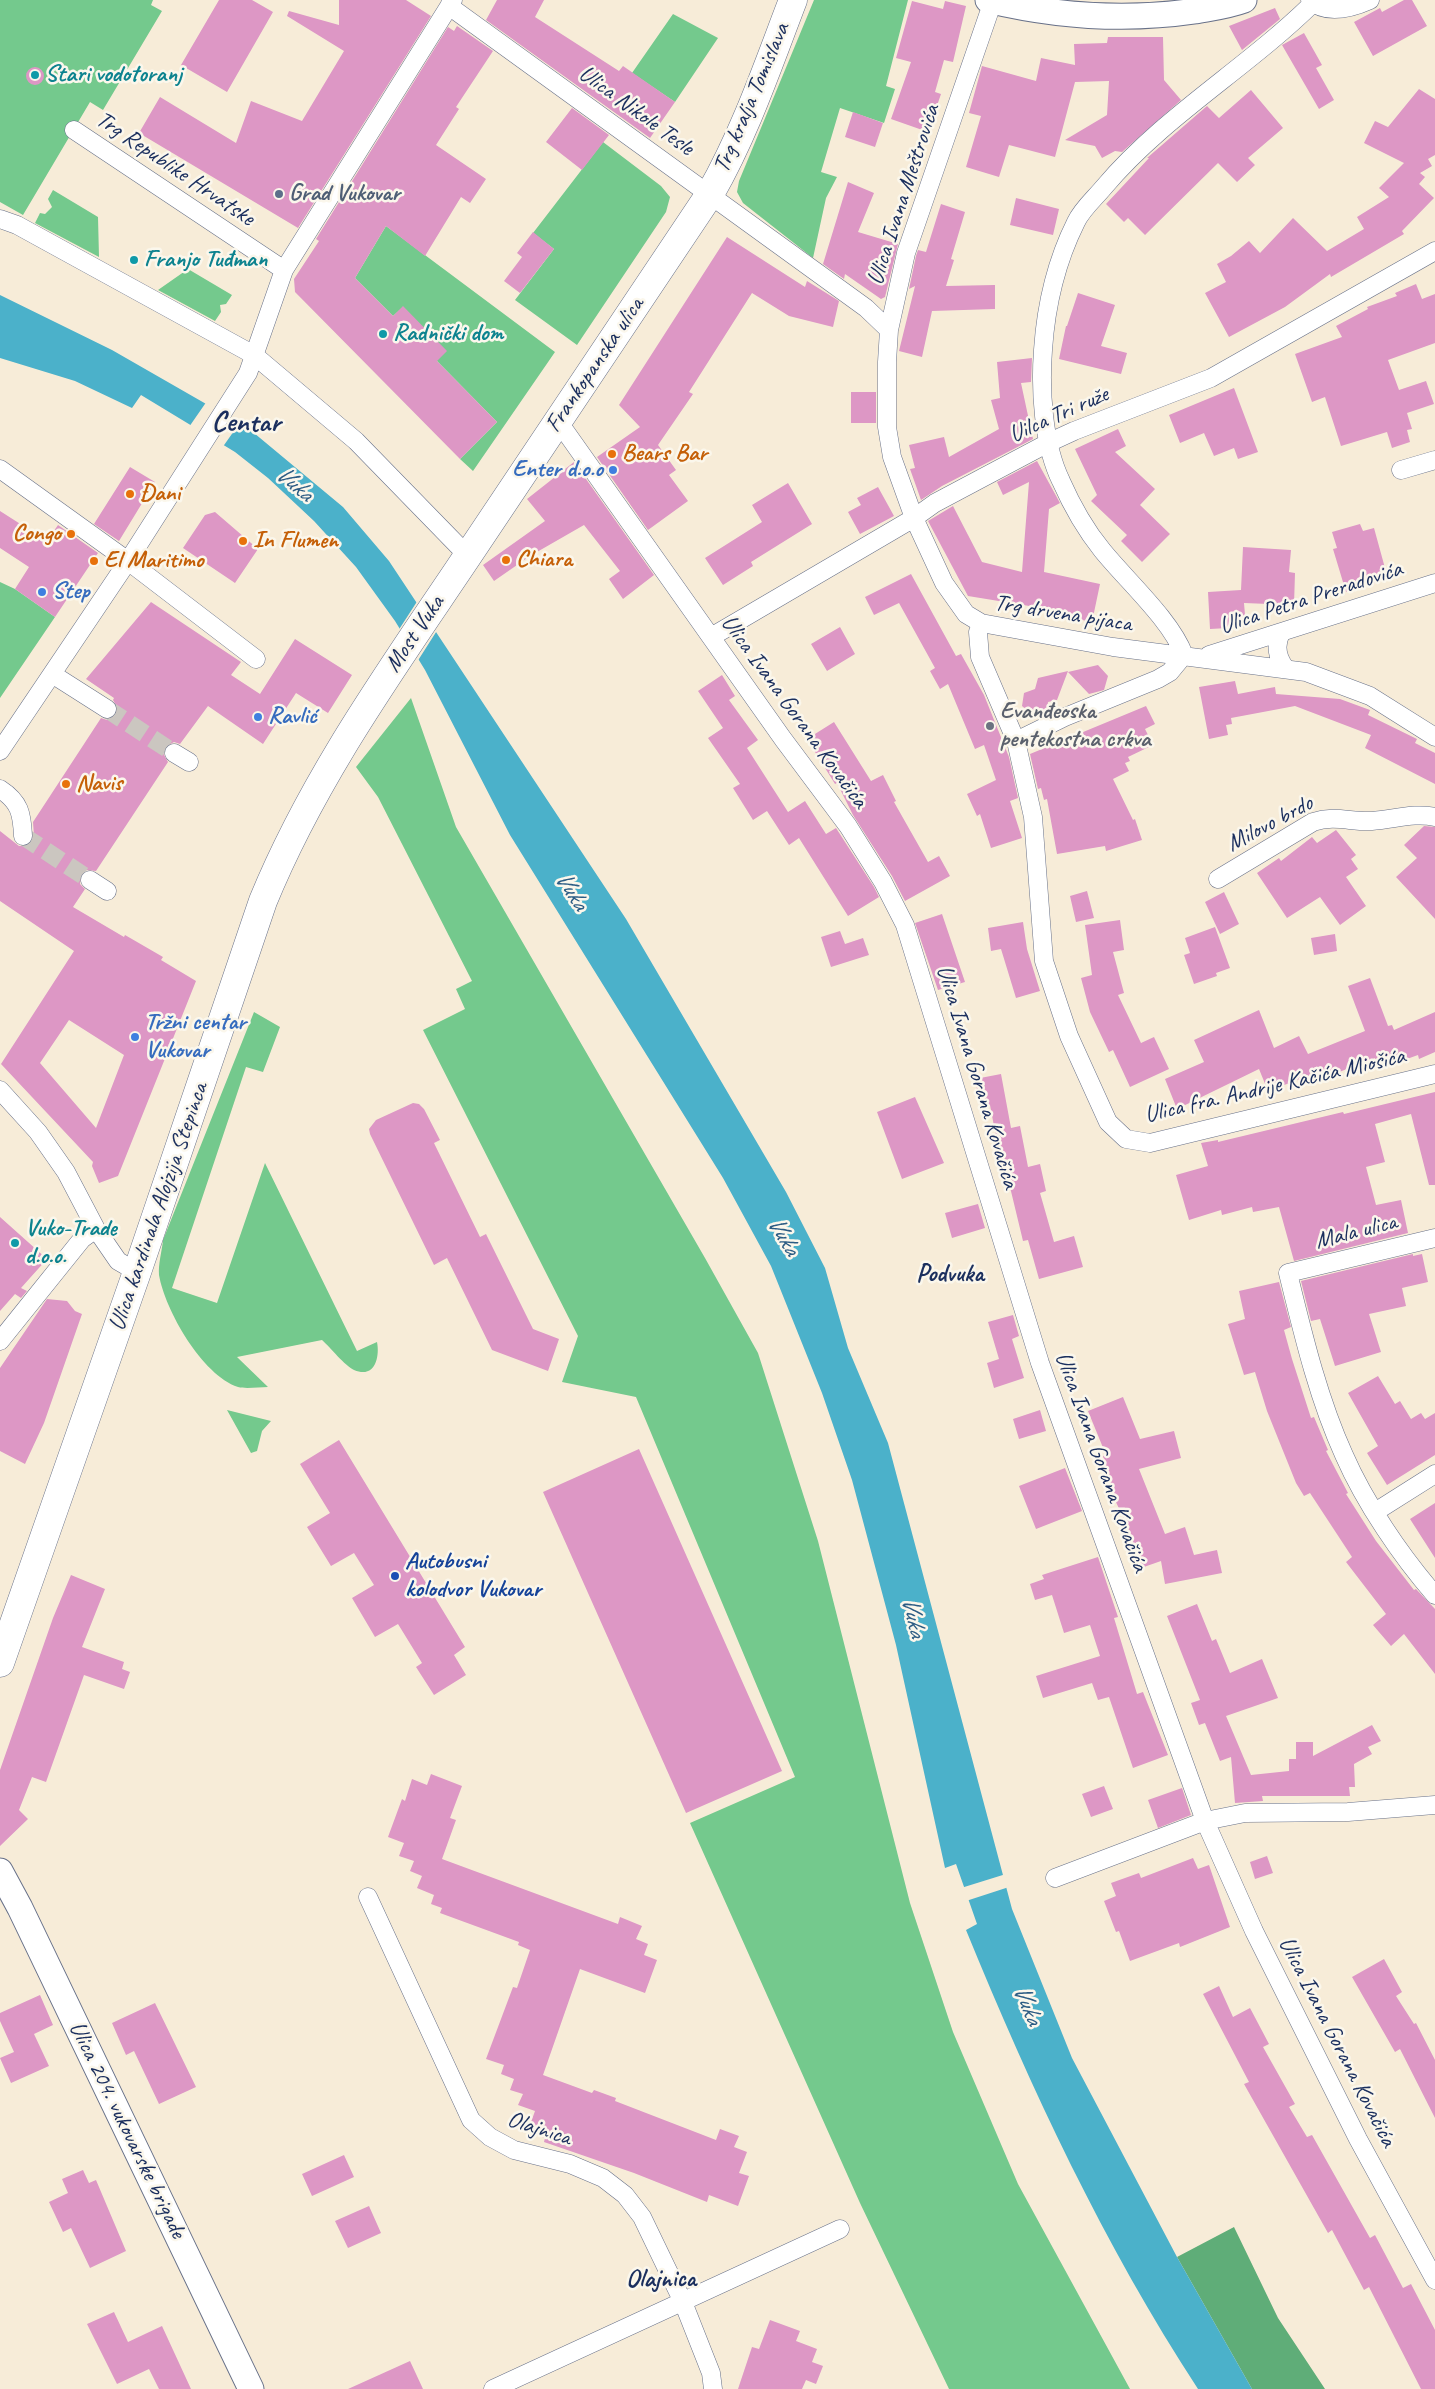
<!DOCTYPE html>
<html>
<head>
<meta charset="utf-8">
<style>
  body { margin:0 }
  canvas { display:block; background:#f7ecd8 }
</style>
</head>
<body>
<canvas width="1435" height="2389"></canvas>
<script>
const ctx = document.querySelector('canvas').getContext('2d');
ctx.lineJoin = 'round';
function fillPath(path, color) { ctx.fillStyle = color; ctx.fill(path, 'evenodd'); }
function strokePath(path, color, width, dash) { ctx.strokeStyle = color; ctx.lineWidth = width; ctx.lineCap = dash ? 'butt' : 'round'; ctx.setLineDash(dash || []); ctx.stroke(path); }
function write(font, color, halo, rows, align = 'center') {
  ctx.font = font + ' Caveat,sans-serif'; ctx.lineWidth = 5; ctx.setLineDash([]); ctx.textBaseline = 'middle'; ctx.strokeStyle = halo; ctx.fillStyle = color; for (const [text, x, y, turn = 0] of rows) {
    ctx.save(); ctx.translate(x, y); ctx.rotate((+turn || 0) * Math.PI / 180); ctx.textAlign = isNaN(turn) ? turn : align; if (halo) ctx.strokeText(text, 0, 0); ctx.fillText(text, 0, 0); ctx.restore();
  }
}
const green = new Path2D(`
  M0,0h153l-2,5 11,6 -59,99 -13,-8 -67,113 -23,-13z
  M814,0h94l-22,86 9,3 -11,34 -44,-15 -19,64 16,5 -11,21 -13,60 -70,-55 -6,-11 2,-11z
  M673,14l45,24 -43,64 -43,-29z
  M603,142l58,44 9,11 -4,15 -89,133 -62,-45 39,-51 -21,-16z
  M53,190l45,27 1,40 -64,-34 5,-10 5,1 7,-7 -4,-8z
  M386,226l169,126 -82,119 -13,-12 37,-37 -60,-61 -34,-54 -10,9 -38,-38z
  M188,269l44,26 -6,9 -6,1 1,7 -6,9 -57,-31z
  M0,582l15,7 40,28 -55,81z
  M411,698l45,129 249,431 53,95 60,188 92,362 43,129 65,152 112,205h-181l-89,-186 -170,-380 105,-46 -159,-380 -74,-15 16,-46 -155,-306 42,-21 -9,-20 16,-8 -94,-184 -22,-30z
  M254,1012l26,15 -17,45 -17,-5 -74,221 45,15 48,-140 92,188 20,-9c3,15 -2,37 -23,28 -9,-4 -24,-23 -32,-30l-85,17 31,30c-9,0 -22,2 -30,0 -36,-12 -73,-77 -79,-112 -1,-11 3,-24 4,-35z
  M227,1410l44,11 -9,10 -5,20 -6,2z`);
const forest = new Path2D(`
  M1234,2227l44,91 47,71h-73l-75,-132z`);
const water = new Path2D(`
  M0,295l112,55 136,78 95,79 46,54 237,358 160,273 39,76 23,80 40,95 124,466 60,149 105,199 75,132h-54c-94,-144 -167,-300 -232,-459l11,-6 -21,-60 -11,4 -49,-223 -44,-165 -30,-87 -51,-127 -48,-88 -213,-343 -85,-165 -30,-49 -39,-54 -42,-46 -46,-43 -33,-26 -94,-57 -9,13 -57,-27 -75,-23z`);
const pier = new Path2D(`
  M207,401l34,20 -19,27 -33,-21z
  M418,600l20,29 -21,33 -19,-31z
  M1006,1874l3,13 -43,14 -5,-13z`);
const building = new Path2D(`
  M219,0h33l21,12 -46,80 -46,-27z
  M339,0h67l25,16 -133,212 -159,-95 21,-36 76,46 15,-42 51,20 42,-70 -57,-35 2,-5 50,14z
  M497,0h47l-9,17 84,54 4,-5 52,36 -25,36 -164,-118z
  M1404,0h8l15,26 -54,30 -19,-34 26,-14 2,4z
  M912,1l31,8 2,-8 21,5 -13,56 -9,-2 -9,32 6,2 -13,38 -37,-13 20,-57 -15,-4z
  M1275,8l5,11 -38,31 -13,-24z
  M457,26l36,25 -37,56 3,2 -23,36 50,34 -16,24 -9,-6 -36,59 -39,-30 -31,52 38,38 10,-10 44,45 -10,10 60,61 -37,37 -165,-167 -1,-13 25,-38 -3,-2 132,-212 6,4z
  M1304,33l18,32 -6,3 18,32 -15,9 -37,-64z
  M1108,37h55l1,43 17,20 -59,52 -7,-1 -13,7 -7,-12 -30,-6 42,-25 2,-34 -34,1 -20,75 -46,-12 -10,32 -33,-10 15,-51 -12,-3 13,-47 54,15 5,-23 34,7 -1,-21 33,-1z
  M26 76a9 9 0 1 1 18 0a9 9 0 1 1-18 0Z
  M1419,89l16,10v56l-7,4 4,7 -12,7 5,4 -6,7 15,14 -32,33 2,3 -73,43 -1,-3 -45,33 -56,30 -24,-44 21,-11 -9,-18 14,-8 18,-15 11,12 33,-35 34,33 37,-22 -7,-12 32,-20 -10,-9 25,-25 -40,-20 11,-22 13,6z
  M1251,90l32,38 -35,30 7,7 -18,17 -19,-19 -73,72 -17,-17 -4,4 -18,-18 43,-46h-2l60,-52 12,12z
  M572,108l37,27 -27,35 -36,-28z
  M853,112l30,11 -8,24 -30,-10z
  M848,182l26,11 -16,39 40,12 -13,53 -4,2 -36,-25 -1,5 -21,-15z
  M1016,198l43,11 -6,26 -43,-10z
  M941,204l24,8 -14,47 3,1 -8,26 49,-1v24l-63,2 -10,46 -23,-6 16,-65 -6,3 7,-33 2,-6 8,2z
  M533,232l21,17 -34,44 -16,-12 18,-24 -5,-4z
  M727,237l78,50 2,-6 32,20 -6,26 -44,-11 -37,-23 -63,99 4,2 -35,51 18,25 -7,5 19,26 -40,29 -51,-73 43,-30 -21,-22z
  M1416,284l6,15 13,-5v49l-47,17 11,30 27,-9 8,23 -27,9 5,16 -5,1 3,12 -18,6 -5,-16 -46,14 -16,-49 -13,5 -17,-48 47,-17 -6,-11 32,-17 -1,-2 30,-11 -2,-3z
  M1078,293l37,12 -14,41 26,7 -6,21 -62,-15 7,-33h1z
  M1032,358l-1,24 -10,1 12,56 -91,47 -21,14 -11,-31 5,-1 -6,-23 35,-8 5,20 50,-28 -8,-29 9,-2 -3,-36z
  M1234,388l24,64 -20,7 -4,-11 -20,8 -10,-23 -24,10 -11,-28z
  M851,392h25v31h-25z
  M1118,429l8,17 -11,6 40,37 -15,16 30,29 -28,28 -21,-21 6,-6 -36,-34 6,-6 -22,-46z
  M1037,461l23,42 -11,6 -5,63 56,12 -8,38 -39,-8 1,-4 -86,-14 -40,-75 25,-15 29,56 40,10 7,-90 -26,13 -6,-13z
  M574,462l80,113 -31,24 -14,-20 11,-8 -36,-46 -54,31 -36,25 -11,-16 62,-44 -18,-22z
  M130,467l25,15 -36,59 -25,-17z
  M788,483l24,41 -61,38 2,4 -30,19 -18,-27 57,-36 -10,-17z
  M878,487l16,29 -34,18 -12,-22 13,-7 -4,-7z
  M0,511l47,30 11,-16 40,28 -43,64 -40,-28 14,-22 -29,-19z
  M215,512l43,37 -23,34 -52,-35 22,-33z
  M1360,524l3,7 11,-3 14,51 -42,13 -13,-43 4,-1 -5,-16z
  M1243,547l48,3 -2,22 6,1 -1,32 -50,-2 2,24 -36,2 -2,-37 33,-2z
  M911,574l45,82 5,-2 23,41 25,62 9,41 -8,3 12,37 -31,10 -11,-34 -3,2 -10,-22 29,-14 -12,-35 -9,4 -27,-65 -8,5 -10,-18 5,-3 -36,-65 -25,12 -9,-18z
  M151,602l90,60 -10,13 29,19 35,-55 57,36 -24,38 -32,-20 -33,51 -55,-38 -28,38 -6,-2 -9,5 -2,6 5,9 -72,109 -10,-1 -5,5 -1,9 5,5 -12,18 51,30 1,-2 38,22 -2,3 35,21 -78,195 -19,7 -7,-17 1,-4 -92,-98 73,-113 -74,-50v-70l19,15 10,-1 5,-9 -1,-14 68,-104 6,2 9,-5 2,-6 -5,-9 1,-2 -28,-19zM69,1020l55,35 -28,73 -56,-65z
  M840,627l15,27 -28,17 -16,-27z
  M1098,665l10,11 -4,14 -15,4 -21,-22z
  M1068,671l-11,29 -9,2 -1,9 -13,5 -12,-10 2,-13 11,-4 3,-11z
  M722,675l13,21 -6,4 29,40 -11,8 41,64 17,-11 21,33 10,-6 38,59 5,10 -31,19 -49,-78 -10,7 -22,-34 -14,9 -20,-32 7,-4 -32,-46 15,-10 -25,-37z
  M1235,681l3,13 37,-7 1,7 64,5 30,11 -2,5 49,24 -2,4 20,10v31l-70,-36 6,-13 -76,-29 -64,12 1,6 -6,1 2,10 -19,4 -10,-52z
  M1146,706l9,18 -10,5 8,16 -25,12 2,4 -5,2 4,8 -16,8 20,41 2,-1 7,21 -36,11 -1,-5 -48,8 -10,-55 -3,1 -3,-12 -3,1 -8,-35z
  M834,722l37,59 12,-6 13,26 -2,1 34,60 11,-6 11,20 -45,25 -13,-25 -39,-61 -16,-32 -2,1 -28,-45z
  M1424,826l11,1v92l-39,-42 21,-19 -13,-13z
  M1336,830l20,25 -5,4 7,10 -12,8 20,29 -26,19 -20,-28 -33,21 -30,-45 22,-15 2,3 31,-24 5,6z
  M1087,891l7,27 -18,4 -6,-26z
  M1224,892l15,32 -19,10 -15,-32z
  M942,914l23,68 -27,8 -23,-67z
  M1120,920l4,30 -11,2 11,41 -6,2 23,48 13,-6 15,32 -39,18 -17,-37 -4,2 -19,-40 -9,-34 11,-3 -7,-50z
  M1023,922l4,27 13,42 -24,7 -15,-49 -10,2 -3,-23z
  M1215,927l15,41 -14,5 1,3 -23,8 -10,-29 6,-2 -5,-15z
  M840,931l5,13 18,-6 6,17 -38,12 -10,-30z
  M1335,934l2,17 -23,4 -3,-17z
  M1370,978l18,48 4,-1 2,5 41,-18v40l-16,7 -1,-4 -39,14 -4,-11 -69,27 -3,-7 -35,13 -9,-22 -82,40 -12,-30 39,-17 -10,-22 65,-30 15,38 25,-12 9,18 57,-23 -17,-45z
  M1001,1074l10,54 9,-2 8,41 12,-3 6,27 -6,2 14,49 20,-6 9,31 -44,12 -11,-39 -5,1 -20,-83h-3l-10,-53 -10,2 -5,-28z
  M1435,1092v93h-6l-18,-71 -36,10 10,38 -19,5 10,38 25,-5 7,33 -114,28 -15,-54 -26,5 -1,-5 -30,8 -1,-5 -32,10 -13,-45 32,-9 -7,-23 17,-3v2l125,-30 1,2z
  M915,1097l29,66 -42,16 -25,-67z
  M413,1103l6,1 5,5 16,31 -6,3 46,94 6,-3 47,95 26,10 -11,32 -56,-21 -45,-92 -13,7 -64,-131 -1,-5 7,-9z
  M978,1204l7,24 -33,10 -7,-25z
  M0,1217l47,42 -26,29 6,3 -6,7 -6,-4 -15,17z
  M1413,1254v2l9,-2 6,28 -26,6 4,18 -37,8 12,38 -46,14 -15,-47 -9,2 -10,-40z
  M1279,1282l12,45 -7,3 8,29 19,59 3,-1 14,33 -2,1 22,42 -2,1 30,47 38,49 2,-1 19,20v65l-31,-40 -13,12 -18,-21 13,-11 -40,-52 6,-5 -42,-64 -6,3 -8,-13 -29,-72 -12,-39 -11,3 -16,-51 17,-5 -6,-28z
  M47,1299l20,2 8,10 7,3 -38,109 -19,41 -25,-13v-83z
  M1013,1315l6,21 -7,3 12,39 -30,10 -7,-25 12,-4 -11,-37z
  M1378,1376l17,28 5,-3 11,18 10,-6 4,6 10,-6v42l-48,30 -20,-32 11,-7 -30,-53z
  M1123,1397l17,42 34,-8 7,27 -42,11 26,65 20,-7 9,28 23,-5 5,23 -57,11 -4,-23 -20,7 -14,-43 -14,-29 -10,-40 3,-1 -18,-44z
  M1040,1410l6,21 -27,8 -6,-20z
  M339,1440l126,207 -11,8 12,20 -32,20 -18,-28 6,-4 -24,-39 -23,13 -23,-39 22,-13 -20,-32 -23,13 -24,-39 23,-14 -30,-49z
  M639,1449l143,322 -96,42 -143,-321z
  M1065,1468l17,43 -46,18 -17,-43z
  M1435,1503v55l-25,-39z
  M1098,1557l20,60 -4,1 23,76 6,-2 25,63 -35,13 -24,-71 -11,3 -6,-17 -49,15 -7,-22 64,-20 -10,-31 -26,8 -12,-38 -17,5 -5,-16 14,-5 -2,-4z
  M71,1575l34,14 -23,58 42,15 -2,7 8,3 -6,17 -40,-14 -38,107 -14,-5 -13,33 9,9 -28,27v-76l53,-152z
  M1197,1604l15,37 4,-2 14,34 32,-14 16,39 -52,18 25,59 38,-4v-12h7v-17h17v14l59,-31 9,16 -13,6 4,7 -18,10 1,23h-6l1,9h-88l1,5 -28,2 -4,-46 -11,4 -15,-38 -6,2 -8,-22 9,-3 -33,-84z
  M431,1774l31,12 -12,32 6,2 -14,39 176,65 2,-7 22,9 -6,13 12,5 -4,11 13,5 -12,33 -65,-24 -37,106 49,18 2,-3 22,8 -1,3 101,39 4,-11 19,7 -5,11 13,5 -8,21 10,3 -11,30 -29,-11 -2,7 -73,-29 -90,-31 1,-4 -8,-3 2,-7 -9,-3 5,-14 -17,-6 5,-11 -13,-4 4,-11 -13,-5 3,-9 -18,-6 27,-72 4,1 13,-38 -12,-5 1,-3 -79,-29 2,-5 -11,-4 3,-9 -17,-7 5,-12 -12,-5 4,-10 -15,-5 5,-13 -16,-6 14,-38 3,2 7,-22 15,6z
  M1104,1786l9,23 -22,8 -9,-23z
  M1182,1788l9,27 -33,13 -10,-28z
  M1267,1856l6,17 -18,6 -5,-17z
  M1193,1858l5,11 11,-4 21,62 -50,20 -1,-4 -49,18 -11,-30 -3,1 -12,-31 12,-5 -5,-13 28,-10 2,5z
  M1384,1959l18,33 -6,4 18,28 2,-1 19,37v58l-35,-69 -5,3 -43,-75z
  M1219,1986l14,31 17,-9 19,36 -6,3 32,57 -6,3 18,30 5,-2 58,103 5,-3 28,53 8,-4 24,46v59h-14l-52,-102 -5,3 -32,-60 -4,3 -84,-149 5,-2 -46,-88z
  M40,1995l13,30 -19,9 15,32 -38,17 -11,-25 14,-6 -14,-31v-8z
  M155,2003l41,84 -37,17 -25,-53 -8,4 -14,-32z
  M344,2155l10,22 -42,19 -10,-22z
  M83,2170l6,13 7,-3 30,71 -36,17 -19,-40 -8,4 -14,-30 19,-9 -6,-14z
  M369,2206l12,27 -33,15 -13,-27z
  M114,2312l14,30 34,-16 29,63h-32l-10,-20 -32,15 -30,-60z
  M770,2320l30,11 -4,10 21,8 -5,13 11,4 -7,18 -10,-4 -4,9h-64l14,-42 7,2z
  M410,2361l13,28h-75z`);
const streetTunnel = new Path2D(`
  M107,709l67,44
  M23,836l67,44`);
const street = new Path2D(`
  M1310,0c17,16 42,8 60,0
  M993,1l-87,252 -17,77 -2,32v65l5,30 22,61 30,65 22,31 15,9 132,24 193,25 64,24 65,41
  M449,6l417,302 23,22
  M0,219l17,6 237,130 102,86 112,115
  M284,270l169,-270
  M558,421l225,318 65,87 35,56 22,43 135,438 165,458 49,110 104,208 77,141
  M0,469l128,92 128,98
  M1401,470l34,-10
  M981,623l-3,9 2,25 36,84 17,76 11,144 25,75 39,86 18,17 24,4 285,-69
  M1281,633c-6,12 -4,25 5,36
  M711,637l203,-119 21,-15 113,-60 26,-12 137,-53 224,-127
  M1184,655c-13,-35 -57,-74 -82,-105 -17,-21 -30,-44 -41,-69 -18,-37 -21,-91 -18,-131 3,-45 13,-88 33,-128 6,-13 19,-24 28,-35 60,-71 143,-119 209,-184
  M1209,655l226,-72
  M52,674l55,35
  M1016,741l49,-24 93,-38 12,-7 14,-17
  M0,751l128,-190 120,-188 36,-103 -210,-140
  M174,753l15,9
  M0,789c20,13 22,25 23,47
  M1218,879l95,-57c22,-7 37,0 59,-1 21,-1 42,-9 63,-4
  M90,880l17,11
  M0,1090l38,42 28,40 30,57 22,32 19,11
  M1435,1238l-147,35c15,61 30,125 56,182 21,48 57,101 91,140
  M0,1341l82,-102 14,-10
  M1375,1512l60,-38
  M1055,1878l150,-57 40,-8 103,-1 87,-7
  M368,1897l103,223 19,17 24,13 56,14 33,14 22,17 17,22 41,85 28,71 2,16
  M493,2389l347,-160`);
const secondary = new Path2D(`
  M988,0c67,16 139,21 207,11 16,-3 33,-5 49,-11
  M0,1871l20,37 231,481`);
const primary = new Path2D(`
  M0,1663l137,-391 126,-371c51,-125 131,-235 206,-347 80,-120 160,-240 241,-360 35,-61 58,-129 83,-194`);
const markers = [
  [35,75,5,"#0f9aa8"],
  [279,194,5,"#5c6f8a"],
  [134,260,5,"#0f9aa8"],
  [383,334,5,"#0f9aa8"],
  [612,454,5,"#e8710a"],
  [613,470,5,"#3f7fe0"],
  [130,494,5,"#e8710a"],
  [71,534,5,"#e8710a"],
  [243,541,5,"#e8710a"],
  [506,560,5,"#e8710a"],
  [94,561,5,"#e8710a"],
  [42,592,5,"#3f7fe0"],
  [258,717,5,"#3f7fe0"],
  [990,726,5,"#6b7280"],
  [66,784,5,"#e8710a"],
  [135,1037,5,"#3f7fe0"],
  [15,1243,5,"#0f9aa8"],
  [395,1576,5,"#1a4fb4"]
];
const cultureNames = [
  ["Stari vodotoranj",45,75],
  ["Franjo Tuđman",144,260],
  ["Radnički dom",393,334],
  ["Vuko-Trade",25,1229],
  ["d.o.o.",25,1257]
];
const streetNames = [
  ["Trg kralja Tomislava",752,98,-67],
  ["Ulica Nikole Tesle",636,111,36],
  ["Trg Republike Hrvatske",175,169,34],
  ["Ulica Ivana Meštrovića",904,195,-72],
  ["Frankopanska ulica",595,365,-56],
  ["Uilca Tri ruže",1059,415,-24],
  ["Ulica Petra Preradovića",1311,598,-18],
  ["Trg drvena pijaca",1063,614,9],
  ["Most Vuka",415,634,-56],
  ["Ulica Ivana Gorana Kovačića",794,712,54],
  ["Milovo brdo",1270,824,-28],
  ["Ulica Ivana Gorana Kovačića",977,1077,73],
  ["Ulica fra. Andrije Kačića Miošića",1275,1086,-13],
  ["Ulica kardinala Alojzija Stepinca",159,1207,-71],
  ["Mala ulica",1356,1232,-14],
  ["Ulica Ivana Gorana Kovačića",1101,1462,70],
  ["Ulica Ivana Gorana Kovačića",1337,2042,63],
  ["Olajnica",539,2129,18],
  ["Ulica 204. vukovarske brigade",127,2130,64]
];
const serviceNames = [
  ["Grad Vukovar",289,194]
];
const foodNames = [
  ["Bears Bar",622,454],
  ["Đani",140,494],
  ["Congo",61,534,"right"],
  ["In Flumen",253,541],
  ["Chiara",516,560],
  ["El Maritimo",104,561],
  ["Navis",76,784]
];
const shopNames = [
  ["Enter d.o.o",603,470,"right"],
  ["Step",52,592],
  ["Ravlić",268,717],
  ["Tržni centar",145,1023],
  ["Vukovar",145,1051]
];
const worshipNames = [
  ["Evanđeoska",1000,712],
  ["pentekostna crkva",1000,740]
];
const transitNames = [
  ["Autobusni",405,1562],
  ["kolodvor Vukovar",405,1590]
];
const waterNames = [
  ["Vuka",294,484,41],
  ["Vuka",571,891,58],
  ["Vuka",783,1236,60],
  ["Vuka",913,1617,78],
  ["Vuka",1027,2005,68]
];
const neighbourhoodNames = [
  ["Podvuka",950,1274],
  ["Olajnica",661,2279]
];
const districtNames = [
  ["Centar",246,423]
];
fillPath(green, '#74c98d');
fillPath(forest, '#5fad78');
fillPath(water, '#4bb1ca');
fillPath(pier, '#f7ecd8');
fillPath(building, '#dd97c5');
strokePath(streetTunnel, '#cbc6c0', 18, [18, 9]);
strokePath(street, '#687189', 19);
strokePath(secondary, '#687189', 27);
strokePath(primary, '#687189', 29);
strokePath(street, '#fff', 18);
strokePath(secondary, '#fff', 25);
strokePath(primary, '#fff', 28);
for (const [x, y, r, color] of markers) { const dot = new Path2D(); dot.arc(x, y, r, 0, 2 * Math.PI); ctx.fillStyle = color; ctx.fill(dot); strokePath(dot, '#fbf7ec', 2); }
write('bold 24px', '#0d838f', '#fbf7ec', cultureNames, 'left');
write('24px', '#1b2f5e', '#fbf7ec', streetNames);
write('bold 24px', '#4e5e75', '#fbf7ec', serviceNames, 'left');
write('bold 24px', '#c56008', '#fbf7ec', foodNames, 'left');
write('bold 24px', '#366cbe', '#fbf7ec', shopNames, 'left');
write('bold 24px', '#5b616d', '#fbf7ec', worshipNames, 'left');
write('bold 24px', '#164399', '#fbf7ec', transitNames, 'left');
write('italic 25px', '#2c5c84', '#fbf7ec', waterNames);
write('bold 25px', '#1b2f5e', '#fbf7ec', neighbourhoodNames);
write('bold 29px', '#1b2f5e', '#fbf7ec', districtNames);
</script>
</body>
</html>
